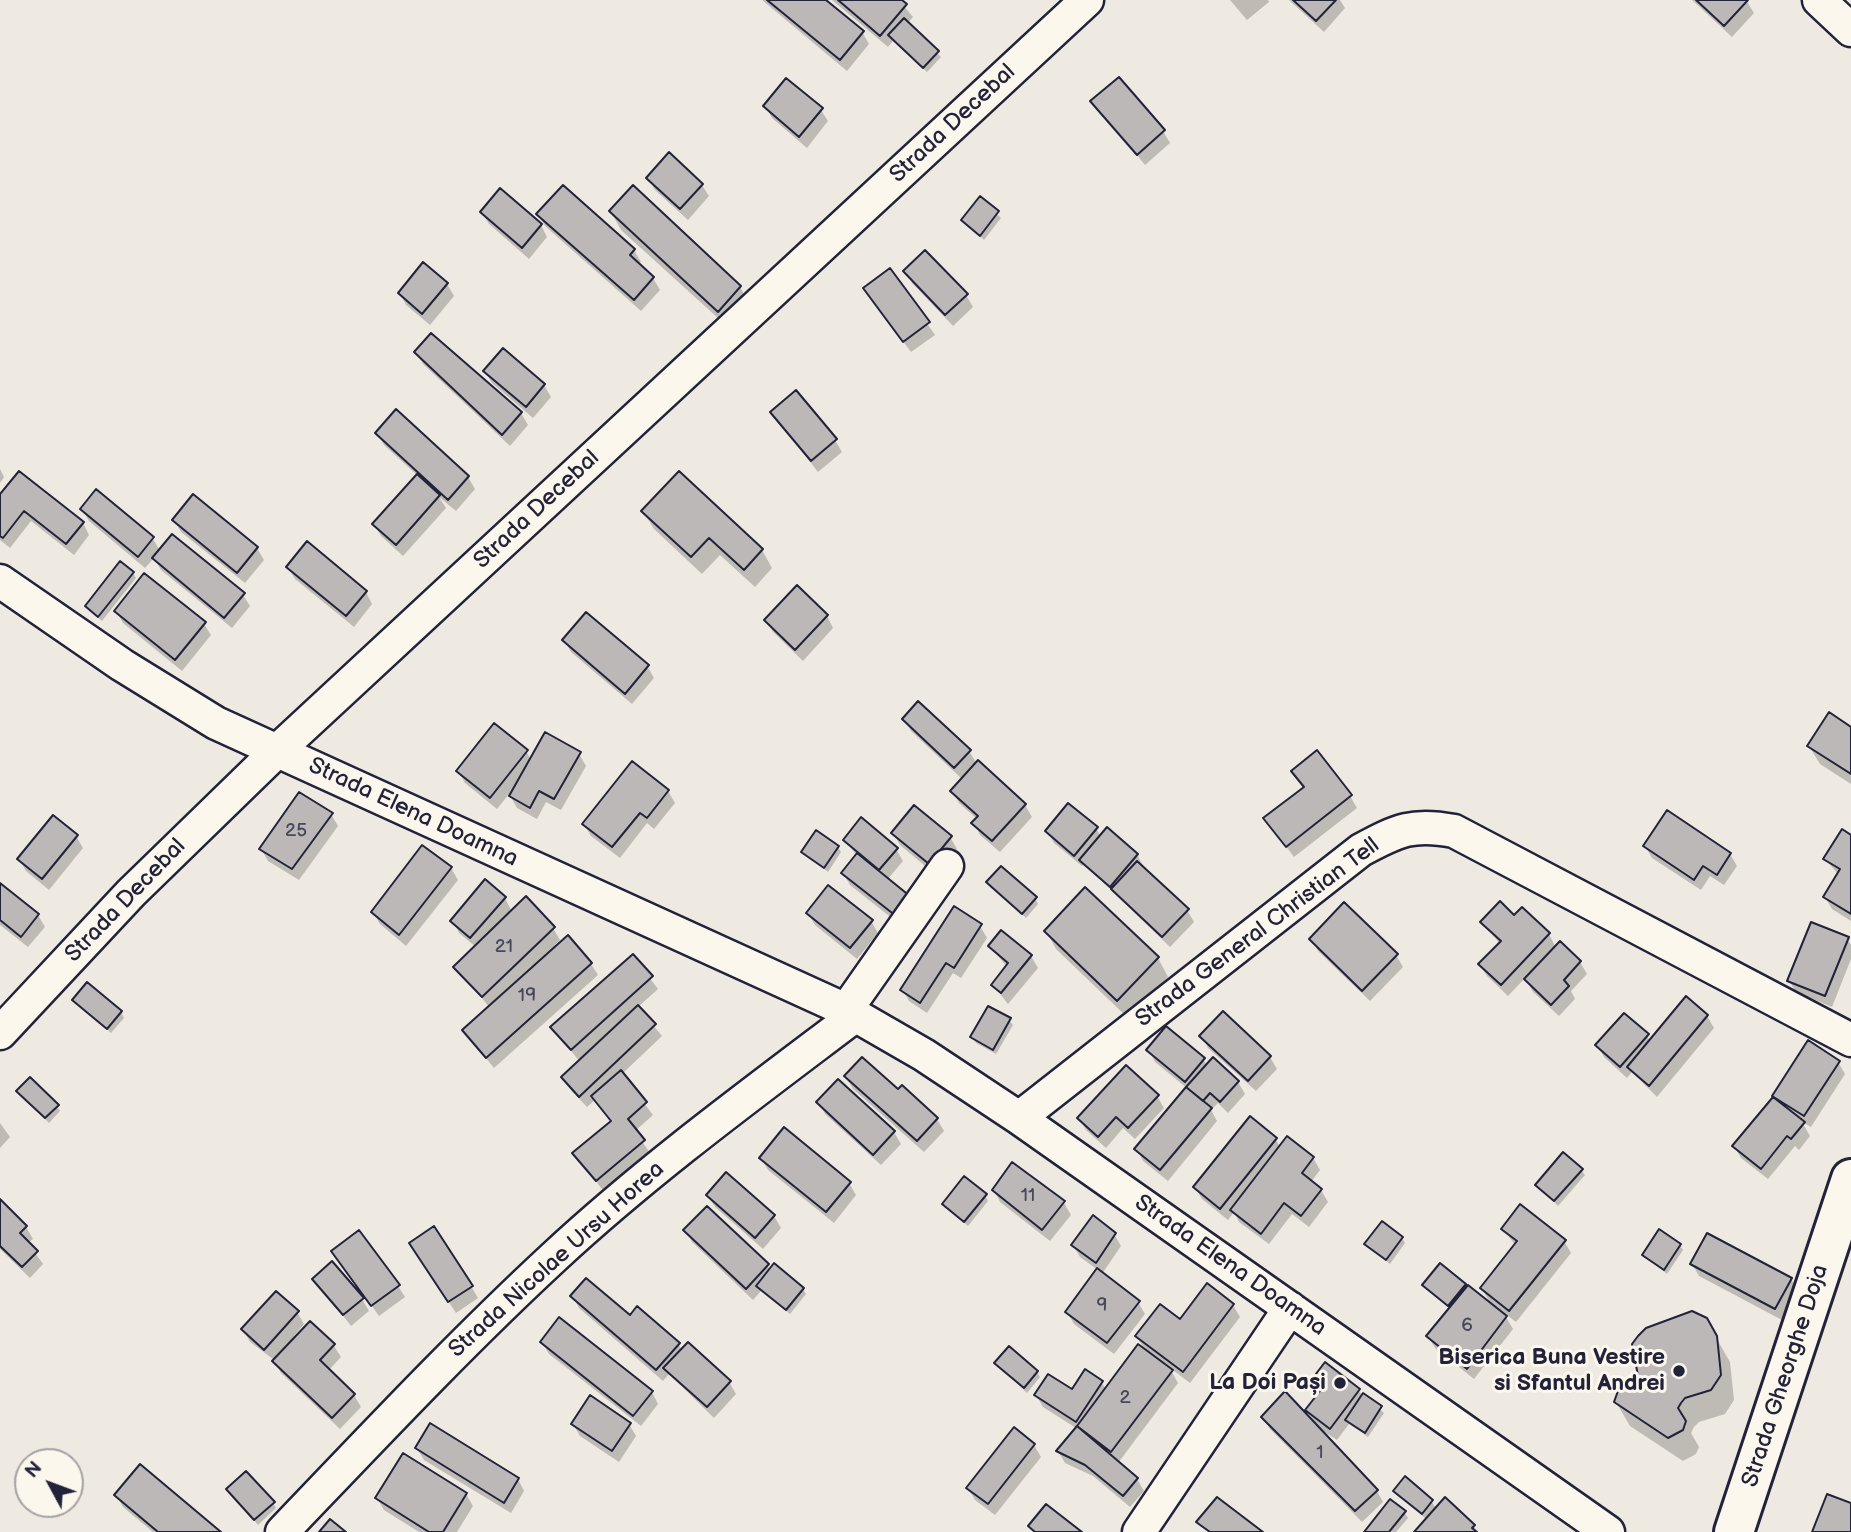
<!DOCTYPE html>
<html>
<head>
<meta charset="utf-8">
<style>
  body { margin:0 }
  #map { position:relative; width:1851px; height:1532px; overflow:hidden; background:#eeeae2; font-family:"Balsamiq Sans",sans-serif }
  canvas { display:block }
  .north { position:absolute; left:14px; top:1448px; width:70px; height:70px; box-sizing:border-box; background:#fbf7ec; border:2px solid #a4a2a5; border-radius:50%; rotate:311deg; font-size:19px; font-weight:700; line-height:28px; text-align:center; color:#22223b }
  .north::after { content:''; display:block; margin:auto; width:24px; height:32px; background:#22223b; clip-path:polygon(50% 0,100% 100%,50% 72%,0 100%) }
</style>
</head>
<body>
<div id="map">
<canvas width="1851" height="1532"></canvas>
<div class="north">N</div>
</div>
<script>
const ctx = document.querySelector('canvas').getContext('2d');
ctx.lineJoin = 'round';
function fillPath(path, color) { ctx.fillStyle = color; ctx.fill(path, 'evenodd'); }
function strokePath(path, color, width, dash) { ctx.strokeStyle = color; ctx.lineWidth = width; ctx.lineCap = dash ? 'butt' : 'round'; ctx.setLineDash(dash || []); ctx.stroke(path); }
function write(font, color, halo, rows, align = 'center') {
  ctx.font = font + ' "Balsamiq Sans",sans-serif'; ctx.lineWidth = 6; ctx.setLineDash([]); ctx.textBaseline = 'middle'; ctx.strokeStyle = halo; ctx.fillStyle = color; for (const [text, x, y, turn = 0] of rows) {
    ctx.save(); ctx.translate(x, y); ctx.rotate((+turn || 0) * Math.PI / 180); ctx.textAlign = isNaN(turn) ? turn : align; if (halo) ctx.strokeText(text, 0, 0); ctx.fillText(text, 0, 0); ctx.restore();
  }
}
const shadow = new Path2D(`
  M762,0h61l39,32 7,12 -22,27z
  M832,0h67l14,17 -6,7 34,33 -14,15 -34,-31 -5,6z
  M1230,0h38l1,2 -22,18z
  M1289,0h51l5,8 -21,24z
  M1692,0h54l8,13 -22,24z
  M1093,101l70,30 7,12 -25,22z
  M765,106l56,4 7,11 -21,27 -35,-30z
  M648,178l54,7 7,11 -21,24 -33,-30z
  M563,187l71,63 7,12 -3,3 15,13 7,12 -19,21 -96,-85 -7,-11z
  M980,198l21,20 -17,22 -21,-20z
  M611,212l129,75 10,18 -21,23 -108,-98z
  M482,213l59,12 6,12 -18,22 -40,-35z
  M890,270l45,65 -24,17 -39,-52z
  M906,271l60,24 7,12 -20,19 -41,-43z
  M447,284l7,12 -24,29 -24,-20 -6,-12z
  M416,352l105,61 7,12 -18,21 -87,-82z
  M485,371l59,14 7,12 -18,21 -41,-35z
  M396,412l72,65 7,12 -19,22 -17,-14 7,11 -43,48 -22,-20 -7,-12 44,-48 -34,-31 -7,-12z
  M772,412l63,28 7,12 -24,20z
  M0,469l4,8 -4,6z
  M96,492l57,47 7,12 83,44 7,11 -18,22 -71,-58 -7,-12 -9,10 -56,-47 -7,-12z
  M0,497l83,26 6,12 -15,20 -43,-34 -21,27 -10,-8z
  M643,511l119,39 10,18 -17,19 -35,-32 -18,19 -48,-45z
  M174,520l83,28 7,12 -19,23 -64,-51z
  M288,567l78,25 6,12 -18,23 -59,-48z
  M133,573l3,5 -34,43 -12,-10 -3,-5z
  M116,611l88,13 7,11 -29,36 -59,-48z
  M827,616l6,12 -30,33 -30,-29 -7,-12z
  M564,640l83,26 7,12 -22,26 -61,-52z
  M904,719l65,32 8,13 48,41 7,12 -32,35 -20,-17 -6,-12 3,-4 -18,-16 -7,-12 10,-12 -51,-48z
  M1851,729v55l-31,-20 -11,-18z
  M526,751l5,9 48,-6 7,12 -25,44 -15,-8 -9,17 -20,-11 -8,-14 -12,15 -32,-26 -7,-12z
  M632,763l36,28 7,12 -21,26 -7,-6 -27,35 -29,-22 -7,-12z
  M1293,771l57,25 7,12 -63,49 -28,-38 38,-30z
  M331,814l7,12 -39,54 -31,-19 -7,-12z
  M1096,828l5,9 36,18 7,12 43,43 7,12 -24,25 -86,-83 -2,2 -28,-23 -7,-12z
  M894,834l56,3 7,12 -21,26 -36,-30z
  M76,836l7,12 -34,42 -23,-19 -7,-12z
  M1851,837v84l-19,-12 -7,-12 13,-23 -13,-15z
  M845,840l51,9 7,12 -16,19 16,47 -53,-42 -7,-12 14,-17z
  M1645,846l85,8 7,12 -13,19 -14,-9 -9,14 -49,-32z
  M838,847l3,5 -13,20 -25,-20z
  M451,868l7,12 -52,66 -26,-22 -7,-12z
  M989,883l46,15 3,6 -12,14z
  M0,885l38,30 7,12 -17,20 -28,-22z
  M1086,890l72,68 10,19 -40,41 -72,-69 -10,-18z
  M505,898l7,14 41,16 7,12 -6,6 2,2 35,16 7,11 -104,93 -30,-37 26,-23 -34,-41 20,-20 -17,-14 -6,-12z
  M1522,909l27,25 7,14 24,14 7,12 -16,17 4,8 -16,17 -26,-24 -8,-14 -17,18 -21,-20 -7,-11 20,-21 -18,-22 32,-4z
  M808,913l63,8 7,12 -21,26 -42,-34z
  M980,926l7,12 -26,40 -8,-5 -26,40 -18,-12 -6,-11z
  M1311,939l85,16 7,12 -33,34 -52,-50z
  M1847,939l4,6v14l-19,48 -36,-15 -7,-11z
  M990,946l41,10 7,12 -30,36 -15,-19 14,-18z
  M633,956l25,33 -20,18 24,29 -40,38 31,41 -18,16 15,22 -46,39 -29,-39 37,-30 -17,-23 -8,7 -17,-18 -7,-12 17,-15 -27,-34z
  M74,1000l47,12 3,6 -13,15z
  M1707,1016l7,12 -57,69 -25,-25 -5,6 -23,-21 -7,-12 50,-9 3,5z
  M1009,1020l4,5 -17,29 -20,-11 -4,-6z
  M1202,1036l68,21 7,12 -21,22 -48,-43z
  M1149,1050l54,9 4,7 31,16 7,12 -17,19 -10,-10 -7,7 6,11 -49,60 -25,-20 -6,-12 51,-60 -33,-27z
  M1838,1062l7,12 -34,53 -9,-5 8,14 -11,14 -4,-4 -27,33 -27,-21 -7,-12 40,-49z
  M846,1077l52,15 39,27 7,12 -20,21 -71,-63z
  M18,1091l39,15 3,5 -11,12z
  M1157,1096l7,12 -29,31 -12,-11 -17,20 -20,-18 -7,-12z
  M819,1102l75,30 7,12 -20,21 -56,-51z
  M1250,1119l26,21 4,7 33,11 7,12 -9,12 10,8 7,12 -19,25 -17,-13 -23,30 -30,-22 -5,-10 -6,8 -26,-21 -7,-12z
  M0,1123l10,14 -10,11z
  M761,1158l88,25 7,12 -22,28 -66,-53z
  M1013,1165l51,38 7,12 -21,26 -50,-39 -6,-12z
  M1581,1170l4,5 -27,31 -21,-21z
  M985,1195l3,6 -20,25 -24,-22z
  M708,1196l66,20 7,12 -18,21 -48,-42z
  M0,1202l26,25 7,12 -5,4 15,21 -13,14 -30,-29z
  M707,1208l64,62 32,19 3,5 -16,20 -29,-23 -8,9 -61,-58 -6,-12z
  M1503,1229l61,12 7,12 -55,69 -13,-10 10,17 -39,50 -39,-31 -7,-12 23,-27 -27,-24h40l28,21 -10,-17 34,-43z
  M1114,1234l7,12 -19,28 36,28 7,12 -31,40 -40,-30 -7,-12 31,-42 -18,-13 -7,-12z
  M1402,1238l3,5 -15,21 -24,-20z
  M1680,1245l3,5 -16,24 -23,-19z
  M333,1251l65,35 7,11 -26,19z
  M418,1255l53,31 7,12 -22,15z
  M1692,1264l99,15 7,12 -16,29 -83,-44z
  M315,1279l47,20 7,12 -18,15z
  M573,1297l57,21 48,26 4,6 47,32 7,12 -22,24 -45,-44 -6,7 -84,-73z
  M1233,1305l7,12 -50,66 -21,-16 9,16 -60,80 19,16 7,12 -14,16 -37,-31 -28,-13 -7,-12 18,-23 -33,-21 -7,-12 36,-3 29,-10 5,7 41,-36 -10,-16z
  M297,1312l7,12 -10,12 2,2 14,-15 24,23 7,11 -13,14 26,24 7,12 -21,22 -59,-56 -8,-14 -23,-17 -7,-12z
  M1706,1320l24,42 4,38 -9,14 -26,8 -5,5 -3,6 8,14 -3,7 -13,7 -53,-35 -14,-24z
  M542,1342l110,50 6,12 -17,22 -92,-72z
  M996,1363l41,9 3,5 -13,16z
  M1326,1364l58,49 -16,24 -19,-13 -12,16 -23,-15 63,66 6,11 -21,20 -92,-93 -7,-12 52,6 -8,-13 11,-14 -7,-13z
  M573,1424h56l7,12 -17,26 -39,-26z
  M1034,1445l7,12 -46,58 -20,-15 -7,-12z
  M417,1448l101,31 6,12 -13,22 -87,-53z
  M1405,1479l27,23 5,8 37,16 3,6h-61l11,-12 -32,-29z
  M228,1490l45,13 3,5 -18,17z
  M466,1494l7,12 -16,26h-38l-35,-22 -7,-12z
  M116,1495l102,37h-65l-30,-25z
  M1404,1512l4,6 -12,14h-30z`);
const building = new Path2D(`
  M767,0h59l38,31 -24,29z
  M838,0h64l5,4 -27,32z
  M1293,0h43l-20,21z
  M1696,0h52l-24,26z
  M904,18l35,33 -16,17 -35,-33z
  M1119,77l46,53 -28,25 -47,-54z
  M786,78l37,30 -24,29 -36,-31z
  M669,152l34,32 -23,25 -34,-31z
  M563,185l72,64 -5,6 24,22 -20,23 -98,-86z
  M633,185l108,101 -23,26 -109,-101z
  M500,188l42,36 -20,24 -42,-36z
  M980,196l19,15 -19,25 -19,-16z
  M925,250l43,44 -23,21 -42,-44z
  M423,262l25,21 -26,31 -24,-21z
  M890,268l40,54 -27,20 -40,-54z
  M431,333l91,79 -20,23 -88,-83z
  M503,348l42,36 -19,23 -43,-36z
  M796,390l41,49 -26,22 -41,-49z
  M396,409l73,67 -21,24 -73,-67z
  M19,471l65,51 -18,22 -42,-33 -21,27 -3,-2v-42z
  M679,471l84,78 -19,21 -35,-32 -18,19 -50,-46z
  M417,474l23,21 -44,50 -24,-21z
  M96,489l58,48 -16,20 -58,-48z
  M193,494l65,53 -21,26 -65,-53z
  M172,534l73,59 -21,25 -72,-60z
  M307,541l60,50 -21,25 -60,-49z
  M120,561l14,11 -36,45 -13,-11z
  M144,573l62,49 -31,38 -61,-49z
  M797,585l31,30 -33,35 -31,-30z
  M586,612l63,53 -24,29 -63,-54z
  M918,701l53,49 -17,18 -52,-49z
  M1829,712l22,15v47l-44,-28z
  M494,723l34,27 -38,48 -34,-27z
  M545,732l36,20 -27,47 -15,-8 -9,17 -21,-12z
  M1317,750l35,45 -66,52 -23,-29 41,-31 -13,-16z
  M978,760l48,44 -34,37 -21,-18 7,-7 -28,-25z
  M632,761l37,29 -22,28 -7,-5 -28,34 -30,-23z
  M299,792l34,21 -41,56 -33,-20z
  M1068,803l30,24 -24,29 -29,-25z
  M914,805l38,31 -23,28 -38,-31z
  M1667,810l64,43 -14,22 -14,-9 -9,14 -51,-34z
  M53,815l25,20 -36,44 -25,-20z
  M861,817l37,31 -19,22 -36,-30z
  M1107,827l31,27 -28,33 -31,-27z
  M1842,829l9,6v79l-28,-17 17,-28 -17,-10z
  M816,830l23,16 -15,22 -23,-16z
  M422,845l30,22 -53,68 -28,-23z
  M857,853l54,44 -15,19 -55,-43z
  M1137,861l52,48 -27,28 -51,-48z
  M1001,866l36,31 -15,17 -36,-32z
  M485,879l21,18 -36,41 -20,-17z
  M0,883l39,31 -18,23 -21,-17z
  M828,885l45,35 -23,28 -44,-35z
  M1085,887l74,70 -42,44 -73,-70z
  M526,896l29,31 -73,70 -29,-30z
  M1500,901l14,14 8,-8 28,26 -49,52 -23,-21 23,-23 -21,-19z
  M1344,902l54,52 -36,37 -53,-52z
  M954,906l28,18 -28,44 -8,-5 -26,40 -20,-13z
  M1811,922l38,15 -24,59 -38,-15z
  M1001,930l31,25 -31,38 -10,-8 17,-22 -20,-17z
  M568,935l24,28 -106,95 -24,-28z
  M1560,941l21,20 -17,19 5,6 -18,19 -27,-26z
  M633,954l20,22 -82,74 -21,-23z
  M87,982l35,29 -15,18 -35,-29z
  M1686,996l22,19 -59,71 -22,-19z
  M638,1005l18,19 -77,73 -18,-20z
  M988,1006l23,12 -18,32 -23,-13z
  M1223,1011l48,45 -23,25 -49,-45z
  M1624,1013l25,21 -29,33 -25,-22z
  M1166,1026l39,32 -20,24 -39,-32z
  M1808,1040l32,21 -36,55 -32,-20z
  M862,1057l36,32 4,-4 36,33 -21,23 -73,-65z
  M1213,1057l26,24 -19,21 -10,-9 -7,8 -17,-14z
  M1126,1065l33,30 -31,33 -12,-11 -18,20 -21,-19z
  M621,1070l26,32 -19,17 17,21 -49,41 -24,-28 39,-32 -20,-25z
  M30,1077l29,28 -14,13 -29,-27z
  M838,1079l57,52 -22,24 -57,-53z
  M1186,1087l26,21 -52,62 -26,-21z
  M1773,1097l32,25 -14,17 -4,-3 -26,33 -29,-23z
  M1250,1116l27,22 -57,71 -27,-22z
  M784,1127l67,55 -25,30 -67,-54z
  M1287,1136l27,21 -12,16 20,16 -21,27 -17,-13 -23,31 -31,-24z
  M1563,1152l20,17 -29,32 -19,-16z
  M1012,1162l53,39 -23,29 -50,-40z
  M726,1172l49,43 -20,23 -49,-43z
  M964,1176l23,18 -23,28 -22,-18z
  M0,1199l27,27 -7,7 18,18 -16,16 -22,-21z
  M1520,1204l46,36 -57,71 -29,-23 37,-47 -16,-12z
  M707,1206l62,58 -23,25 -63,-59z
  M1093,1215l23,18 -20,30 -25,-18z
  M1382,1221l21,16 -17,23 -22,-16z
  M434,1226l39,60 -25,16 -39,-59z
  M1659,1229l22,15 -17,26 -22,-15z
  M359,1230l41,55 -29,21 -40,-55z
  M1707,1233l85,45 -17,31 -85,-45z
  M332,1261l32,37 -21,17 -31,-36z
  M774,1263l30,25 -18,22 -30,-24z
  M1440,1263l26,21 -18,22 -26,-21z
  M1097,1268l43,33 -33,42 -42,-31z
  M586,1278l44,37 7,-9 43,37 -24,27 -86,-74z
  M1207,1283l27,21 -51,68 -48,-36 25,-32 20,15z
  M1468,1285l39,31 -40,53 -41,-33z
  M276,1291l23,20 -35,39 -23,-21z
  M1692,1311l15,7 10,18 4,39 -10,15 -26,8 -4,5 -3,5 8,13 -3,9 -15,8 -54,-36 5,-14 17,-5 2,-7 -6,-32 6,-8 8,-8z
  M559,1317l94,74 -20,25 -93,-74z
  M310,1321l25,23 -15,16 35,34 -23,24 -60,-57z
  M688,1342l43,39 -24,26 -44,-39z
  M1138,1344l35,26 -62,82 -34,-26z
  M1009,1346l29,25 -14,17 -30,-25z
  M1325,1362l35,27 -30,40 -25,-19 15,-19 -11,-8z
  M1085,1369l18,12 -27,41 -42,-27 14,-21 24,15z
  M1285,1391l93,99 -23,21 -94,-94z
  M1363,1393l19,13 -17,27 -20,-13z
  M590,1395l41,28 -19,28 -41,-27z
  M430,1423l89,55 -15,25 -89,-55z
  M1077,1426l61,52 -15,18 -38,-31 -29,-14z
  M1014,1427l21,17 -47,60 -22,-16z
  M403,1453l64,40 -24,39h-14l-54,-34z
  M140,1464l81,68h-63l-44,-37z
  M246,1471l29,31 -21,18 -28,-31z
  M1405,1476l28,24 -11,14 -29,-23z
  M1827,1494l24,9v29h-39z
  M1217,1497l46,35h-53l-14,-10z
  M1445,1497l30,28 -3,3 5,4h-63z
  M1390,1499l16,12 -17,21h-25z
  M1046,1504l36,28h-47l-7,-6z
  M330,1519l16,13h-27z`);
const street = new Path2D(`
  M1819,0l32,30
  M0,581l122,84 94,58 630,287 78,45 95,63 589,414
  M846,1010l101,-144
  M0,1033l131,-140 146,-142 810,-751
  M1019,1118l342,-268c37,-20 52,-27 93,-19l397,209
  M282,1532c89,-93 177,-187 272,-275 95,-88 199,-164 302,-242
  M1139,1532l151,-224`);
const secondary = new Path2D(`
  M1734,1532l117,-353`);
const markers = [
  [1679,1371,7,"#22223b"],
  [1340,1383,7,"#22223b"]
];
const numberNames = [
  ["25",296,831],
  ["21",504,947],
  ["19",527,996],
  ["11",1028,1196],
  ["9",1102,1306],
  ["6",1467,1326],
  ["2",1125,1398],
  ["1",1320,1453]
];
const streetNames = [
  ["Strada Decebal",953,124,-43],
  ["Strada Decebal",537,510,-43],
  ["Strada Elena Doamna",413,813,25],
  ["Strada Decebal",126,901,-46],
  ["Strada General Christian Tell",1258,933,-37],
  ["Strada Nicolae Ursu Horea",557,1260,-42],
  ["Strada Elena Doamna",1230,1266,35],
  ["Strada Gheorghe Doja",1786,1376,-72]
];
const poiNames = [
  ["Biserica Buna Vestire",1665,1358],
  ["si Sfantul Andrei",1665,1384],
  ["La Doi Pași",1326,1383]
];
fillPath(shadow, '#0003');
fillPath(building, '#bcb8b8');
strokePath(building, '#22223b', 2);
strokePath(street, '#22223b', 37);
strokePath(secondary, '#22223b', 44);
strokePath(street, '#fbf7ec', 32);
strokePath(secondary, '#fbf7ec', 38);
for (const [x, y, r, color] of markers) { const dot = new Path2D(); dot.arc(x, y, r, 0, 2 * Math.PI); ctx.fillStyle = color; ctx.fill(dot); strokePath(dot, '#fbf7ec', 2.5); }
write('19px', '#48485a', null, numberNames);
write('23px', '#22223b', '#fbf7ec', streetNames);
write('bold 23px', '#22223b', '#fbf7ec', poiNames, 'right');
</script>
</body>
</html>
